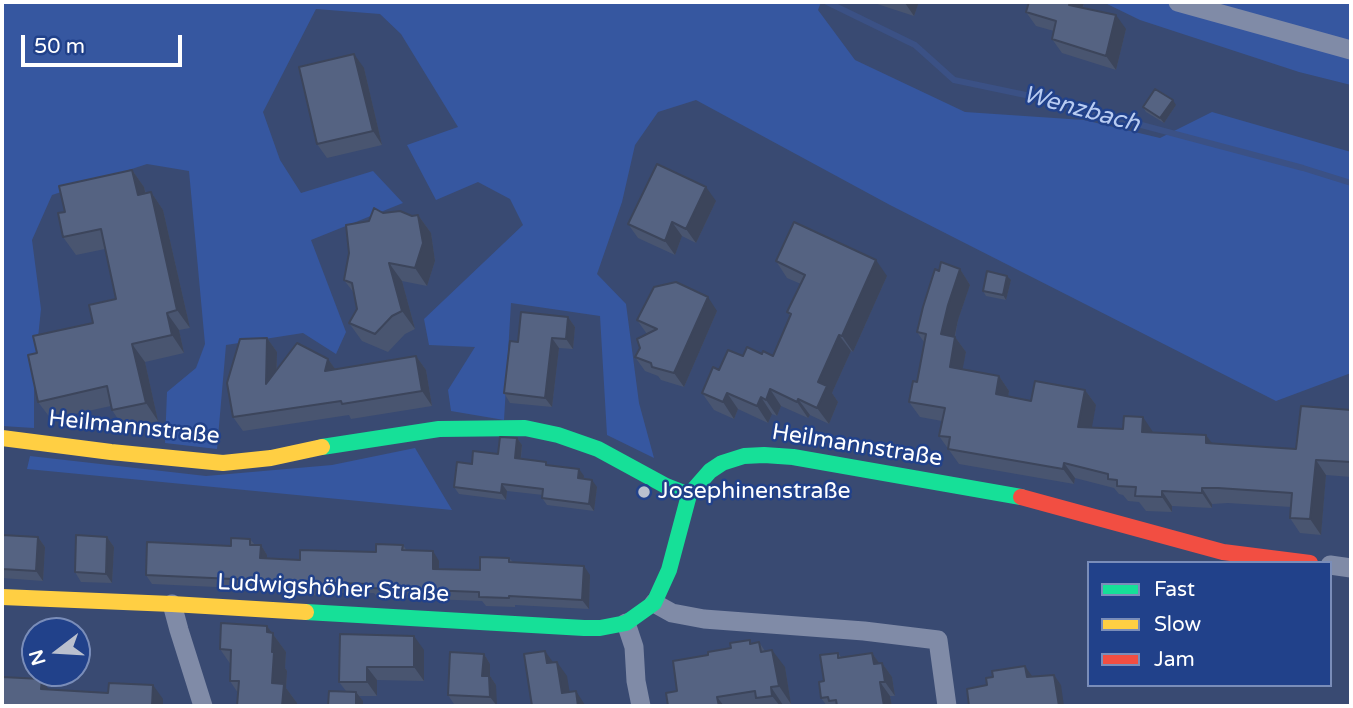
<!DOCTYPE html>
<html>
<head>
<meta charset="utf-8">
<style>
  body { margin:0 }
  #map { position:relative; width:1353px; height:708px; overflow:hidden; background:#394a72; font-family:"Varela Round",sans-serif }
  canvas { display:block }
  .frame { position:absolute; inset:0; border:4px solid #fff; pointer-events:none }
  .legend { position:absolute; left:1087px; top:561px; width:245px; height:126px; box-sizing:border-box; background:#21418a; border:2px solid #7a8db9; margin:0; padding:9px 12px; list-style:none; font-size:21px; color:#fff }
  .legend li { display:flex; align-items:center; gap:14px; height:35px }
  .legend b { width:35px; border:2px solid #7a8db9 }
  .north { position:absolute; left:21px; top:617px; width:70px; height:70px; box-sizing:border-box; background:#21418a; border:2px solid #7a8db9; border-radius:50%; rotate:253deg; font-size:19px; font-weight:700; line-height:28px; text-align:center; color:#fff }
  .north::after { content:''; display:block; margin:auto; width:24px; height:32px; background:#bac0ce; clip-path:polygon(50% 0,100% 100%,50% 72%,0 100%) }
  .scale { position:absolute; left:21px; top:35px; width:161px; height:32px; box-sizing:border-box; border:4px solid #fff; border-top:0; padding-left:9px; font-size:21px; line-height:24px; white-space:nowrap; color:#fff; -webkit-text-stroke:5px #21418a; paint-order:stroke }
</style>
</head>
<body>
<div id="map">
<canvas width="1353" height="708"></canvas>
<div class="frame"></div>
<ul class="legend">
<li><b style="height:9px;background:#16e098"></b>Fast</li>
<li><b style="height:9px;background:#ffcf43"></b>Slow</li>
<li><b style="height:9px;background:#f24e42"></b>Jam</li>
</ul>
<div class="north">N</div>
<div class="scale">50 m</div>
</div>
<script>
const ctx = document.querySelector('canvas').getContext('2d');
ctx.lineJoin = 'round';
function fillPath(path, color) { ctx.fillStyle = color; ctx.fill(path, 'evenodd'); }
function strokePath(path, color, width, dash) { ctx.strokeStyle = color; ctx.lineWidth = width; ctx.lineCap = dash ? 'butt' : 'round'; ctx.setLineDash(dash || []); ctx.stroke(path); }
function write(font, color, halo, rows, align = 'center') {
  ctx.font = font + ' "Varela Round",sans-serif'; ctx.lineWidth = 5; ctx.setLineDash([]); ctx.textBaseline = 'middle'; ctx.strokeStyle = halo; ctx.fillStyle = color; for (const [text, x, y, turn = 0] of rows) {
    ctx.save(); ctx.translate(x, y); ctx.rotate((+turn || 0) * Math.PI / 180); ctx.textAlign = isNaN(turn) ? turn : align; if (halo) ctx.strokeText(text, 0, 0); ctx.fillText(text, 0, 0); ctx.restore();
  }
}
const green = new Path2D(`
  M2,2h819l-3,8 37,50 110,52 119,8 76,18 52,-26 139,40v221l-75,28 -386,-196 -194,-105 -38,12 -23,33 -13,57 -25,72 29,30 13,99 15,55 -47,-23 -7,-119 -89,-13 -7,117 -53,-9 -3,-21 27,-43 -46,-2 -5,-26 99,-94 -13,-26 -32,-17 -42,18 -29,-55 51,-18 -57,-93 -21,-20 -64,-5 -53,103 17,48 21,33 72,-22 30,32 -92,37 35,92 -10,22 -33,-21 -77,12 -9,104 -52,-6 2,-51 29,-24 9,-24 -16,-173 -42,-7 -95,31 -20,45 9,69 -7,67v52l-32,-2z
  M1103,2h248v83l-52,-13 -159,-52z
  M415,448l37,62 -425,-41 3,-13 176,20 126,-11z`);
const stream = new Path2D(`
  M827,2l88,43 39,35 86,18 263,70 48,15`);
const street = new Path2D(`
  M1178,2l173,48
  M1330,565l21,3
  M654,603l18,10 32,6 160,12 74,9 9,66
  M172,604l7,26 24,76
  M626,623l8,24 2,34 5,25`);
const fast = new Path2D(`
  M322,447l117,-18 86,-1 33,7 40,14 68,37 23,9
  M306,612l278,16h16l26,-5 28,-20 15,-33 20,-75 21,-24 12,-8 22,-7 20,-1 29,2 228,40`);
const slow = new Path2D(`
  M2,438l109,14 112,11 48,-5 51,-11
  M2,597l170,7 134,8`);
const jam = new Path2D(`
  M1021,497l202,55 87,11`);
const wall = new Path2D(`
  M871,2h48l-5,14z
  M1029,2h54l1,1 -1,5 43,21 -10,41 -54,-17 -10,-14 2,-8 -18,-5 -10,-14z
  M364,68l18,77 -55,13 -10,-14z
  M1176,105l-12,18 -18,-11 -3,-5z
  M132,170l12,17 2,6 5,-1 12,18 27,118 -11,2 5,23 -39,9 13,59 -34,7 -12,-18 -1,-4 -60,13 -13,-17 -1,-49 56,-30 23,-24 -11,-50 -29,6 -13,-18 2,-25z
  M716,201l-20,42 -14,-7 -7,19 -37,-17 -10,-14z
  M383,213l29,3 6,-1 13,18 4,28 -8,25 -25,-5 13,48 -10,5 -17,18 -26,-11 -13,-18 8,-14 -3,-16 -10,-13 25,-59z
  M776,261l111,15 -34,76 -2,-1 -19,42 6,9 -9,22 -19,-9 -2,3 -27,-12 -4,10 -5,-2 -4,9 -30,-14 -4,10 -20,-9 -12,-17 17,-23 24,-14 19,-2 11,2 17,-40 -3,-4 14,-28 -14,-6z
  M960,269l10,16 -12,35 -3,17 11,15 -4,17 37,7 10,15 -1,6 23,4 54,-11 11,15 -5,23 115,7 6,9 84,5 55,-39v67l-25,-2 -5,60 -21,-2 -10,-15 1,-11 -63,-4 -16,1v4l-40,-2v6l-26,-1 -7,-9 -11,-1 -5,-6 -4,-1 -5,-6 -39,-10 -1,6 -115,-20 -20,-28 3,-15 -22,-4 -11,-15 8,-20 7,-40 -7,-10 22,-61z
  M1011,280l-5,20 -20,-4 -3,-5z
  M717,311l-33,76 -23,-7 -3,-4 -13,-5 -10,-14 12,-23 -10,-14z
  M568,317l7,10 -2,22 -14,-1 -7,59 -42,-4 -6,-10 14,-51z
  M267,338l10,14v18l51,-11 7,10 81,-13 10,14 6,36 -81,13 -2,-4 -106,16 -10,-14z
  M517,438l5,7 -1,14 28,6 35,11v3l13,8 -3,24 -47,-6 -5,-7 1,-3 -36,-4 -1,9 -47,-6 -5,-7 18,-23 26,-10z
  M2,535l36,2 7,10 -2,34 -41,-3z
  M107,537l7,10 -2,36 -31,-1 -6,-10z
  M250,539l5,6h6l6,10v4l33,1 76,-8 27,-7 4,6 32,10v8l41,1 29,-12 4,4 77,13 -1,34 -74,-4v2l-29,-1 -4,-5 -105,-4 -3,-4h-35v3l-34,-1 -3,-4 -150,-7 -6,-9z
  M267,626l19,26 -1,16 2,3 -1,17 11,15 -59,-10 -8,-12 1,-16 -11,-16z
  M340,634l84,16v31l-47,-1v16h-18l4,5 -17,-10 -7,-9z
  M759,642l6,9 20,16 6,37 -8,1v1h-115l9,-15 31,-36z
  M838,653l3,4 31,-4 7,10h3l10,14 3,19h-5l2,10h-65l-6,-8z
  M484,654l6,10v12l6,9v21l-42,-2 -6,-9z`);
const shadedWall = new Path2D(`
  M906,2h13l-5,14 -9,-13z
  M1070,2h13l1,1 -5,15 -10,-13z
  M1116,15l10,14 -10,41 -10,-14z
  M354,54l10,14 18,77 -9,-14z
  M1173,100l3,5 -12,18 -4,-5z
  M132,170l12,17 6,26 -12,-18z
  M706,187l10,14 -20,42 -10,-14z
  M151,192l12,18 27,118 -13,-18z
  M418,215l13,18 4,28 -8,25 -12,-18z
  M672,222l10,14 -7,19 -10,-14z
  M876,260l11,16 -34,76 -11,-16z
  M389,263l13,18 13,48 -13,-18z
  M960,269l10,16 -12,35 -6,29 -11,-15 7,-29z
  M1007,276l4,4 -5,20 -3,-5z
  M708,297l9,14 -33,76 -10,-14z
  M167,313l12,17 5,23 -12,-18z
  M568,317l7,10 -2,22 -7,-10z
  M839,335l12,16 -19,42 6,9 -9,22 -12,-16 1,-26z
  M955,337l11,15 -6,30 -10,-15z
  M267,338l10,14 -1,46 -10,-14z
  M552,338l7,10 -7,59 -7,-9z
  M132,344l13,18 13,59 -12,-18z
  M416,356l10,14 6,36 -10,-15z
  M328,359l10,14 -13,-2z
  M999,376l10,15 -3,19 -10,-16z
  M770,389l11,17 -4,10 -11,-16z
  M1085,390l11,15 -7,38 -11,-16z
  M727,393l11,16 -4,10 -11,-17z
  M761,397l11,17 -4,9 -11,-17z
  M798,399l12,16 -2,3 -11,-16z
  M1143,417l10,15v15l-11,-15z
  M1206,435l11,15 -11,-7z
  M517,438l5,7 -2,20 -5,-7z
  M1316,460l10,15 -5,60 -11,-16z
  M1064,463l11,15 -1,6 -11,-15z
  M579,469l5,7 -1,9 -5,-7z
  M592,480l5,7 -3,24 -5,-7z
  M502,484l5,7 -1,9 -5,-7z
  M1202,488l10,16v4l-10,-15z
  M1162,491l10,15v6l-10,-15z
  M38,537l7,10 -2,34 -7,-10z
  M107,537l7,10 -2,36 -6,-9z
  M261,545l6,10v13l-7,-10z
  M433,551l6,10v17l-6,-9z
  M584,566l6,9 -1,34 -7,-9z
  M332,583l7,10v3l-7,-9z
  M267,626l19,26 -1,16 2,3 -1,17 11,15v3h-15l-10,-23v-31l-5,-20z
  M414,636l10,14v31l-10,-14z
  M772,650l13,17 6,37 -12,-18z
  M545,651l10,14 -8,-2z
  M872,653l10,14 -8,-3z
  M484,654l6,10v12l6,9 1,21 -7,-9 -8,-21z
  M557,662l10,14 5,30 -10,-13z
  M882,663l10,14 3,19 -10,-14z
  M1025,666l7,10 1,11 -6,-10z
  M367,667l10,13v16l-10,-14z
  M1054,675l7,10 3,21h-5z
  M42,679l9,14 -10,-4z
  M880,682l10,14 2,10h-8z
  M153,685l10,14v7h-11z
  M771,687l12,18v1h-3l-8,-10z
  M576,691l9,14 1,1h-8z
  M356,692l7,9v5h-7z
  M717,697l7,9h-5z`);
const building = new Path2D(`
  M1029,2h41l-1,3 47,10 -10,41 -54,-17 4,-18 -30,-9z
  M354,54l19,77 -56,13 -18,-77z
  M1155,89l18,11 -13,18 -17,-11z
  M657,164l49,23 -20,42 -14,-7 -7,19 -37,-17z
  M132,170l6,25 13,-3 26,118 -10,3 5,22 -40,9 14,59 -34,7 -5,-24 -69,16 -10,-47 9,-2 -4,-17 60,-13 -4,-18 27,-6 -15,-70 -38,8 -5,-24 7,-1 -6,-26z
  M374,208l9,5 17,-2 12,5 6,-1 5,28 -8,25 -26,-5 13,48 -10,5 -17,18 -26,-11 8,-14 -5,-26 -8,-3 5,-27 -3,-28 23,-4z
  M794,222l82,38 -34,76 -3,-1 -21,47 9,4 -10,22 -19,-9 -1,3 -27,-13 -4,11 -5,-3 -4,9 -30,-13 -4,9 -21,-9 11,-26 6,3 9,-20 15,6 4,-9 15,7 1,-3 10,5 18,-42 -4,-2 18,-37 -29,-14z
  M941,262l19,7 -12,36 -7,29 14,3 -5,30 49,9 -3,18 35,7 4,-20 50,9 -7,37 45,2 1,-13 19,1 -1,15 64,3v8l90,6 5,-43 50,4v52l-35,-2 -6,59 -20,-1 2,-25 -74,-5h-16v5l-40,-2v6l-27,-1 1,-9 -19,-1v-6l-9,-1v-5l-44,-11 -1,6 -115,-20 2,-12 -11,-1 6,-28 -36,-6 4,-21 4,1 9,-48 -9,-2 6,-25 12,-38 4,2z
  M987,271l20,5 -4,19 -20,-4z
  M676,282l32,15 -34,76 -22,-6 -1,-4 -16,-6 5,-9 -3,-9 20,-10 -20,-9 17,-33z
  M521,312l47,5 -2,22 -14,-1 -7,60 -41,-5 6,-52 8,1z
  M267,338l-1,46 31,-41 31,16 -3,12 91,-15 6,35 -80,13 -1,-3 -108,16 -6,-34 13,-44z
  M500,437l17,1 -2,20 31,4v3l33,4 -1,9 14,2 -3,24 -47,-6 1,-9 -41,-5 -1,9 -47,-6 3,-25 15,2 1,-13 25,3z
  M2,535l36,2 -2,34 -34,-2z
  M76,535l31,2 -1,37 -31,-2z
  M231,538l19,1v6h11l-1,13 40,2v-10l76,2v-8l27,1 -1,5 31,1v18l47,1v-13l29,1v4l75,4 -2,34 -73,-4v2l-30,-1v-5l-108,-4v-4l-39,-1v4l-33,-1v-4l-153,-7 1,-33 84,4z
  M221,623l46,3v6l6,1 -1,19h2l-2,31 12,1 -2,22h-45l2,-25h-9l1,-31 -11,-1z
  M340,634l74,2v31h-47v15h-28z
  M750,640v4l9,-2 2,10 11,-2 7,36 -8,1 1,9 -16,2 -1,-7 -38,6 2,9h-51l-2,-13 11,-2 -4,-30 35,-6v-3l23,-4 -1,-5z
  M545,651l2,12 10,-1 5,31 14,-2 2,15h-46l-8,-52z
  M450,652l34,2 -2,22h7l1,21 -42,-2z
  M838,653v5l34,-5 2,11 8,-1 3,19h-5l4,24h-47l-1,-6 -7,1 -1,-4 -7,1 -2,-16 5,-1 -4,-26z
  M1025,666l2,11 27,-2 5,31h-90l-2,-17 20,-4 -1,-7 7,-1 -1,-6z
  M2,677l40,2 -1,10 67,4 1,-10 44,2 -1,21h-150z
  M329,691l27,1v14h-28z`);
const markers = [
  [644,492,7,"#bac0ce"]
];
const streetNames = [
  ["Heilmannstraße",134,428,6],
  ["Heilmannstraße",857,446,9],
  ["Ludwigshöher Straße",333,589,3]
];
const poiNames = [
  ["Josephinenstraße",658,492]
];
const waterNames = [
  ["Wenzbach",1081,110,15]
];
fillPath(green, '#3657a0');
strokePath(stream, '#3b5185', 6);
strokePath(street, '#808ba7', 19);
strokePath(fast, '#16e098', 16);
strokePath(slow, '#ffcf43', 16);
strokePath(jam, '#f24e42', 16);
fillPath(wall, '#495570');
fillPath(shadedWall, '#3c455b');
fillPath(building, '#556382');
strokePath(building, '#3c455b', 2);
for (const [x, y, r, color] of markers) { const dot = new Path2D(); dot.arc(x, y, r, 0, 2 * Math.PI); ctx.fillStyle = color; ctx.fill(dot); strokePath(dot, '#21418a', 2.5); }
write('23px', '#fff', '#21418a', streetNames);
write('23px', '#fff', '#21418a', poiNames, 'left');
write('italic 24px', '#b9ccf2', '#21418a', waterNames);
</script>
</body>
</html>
